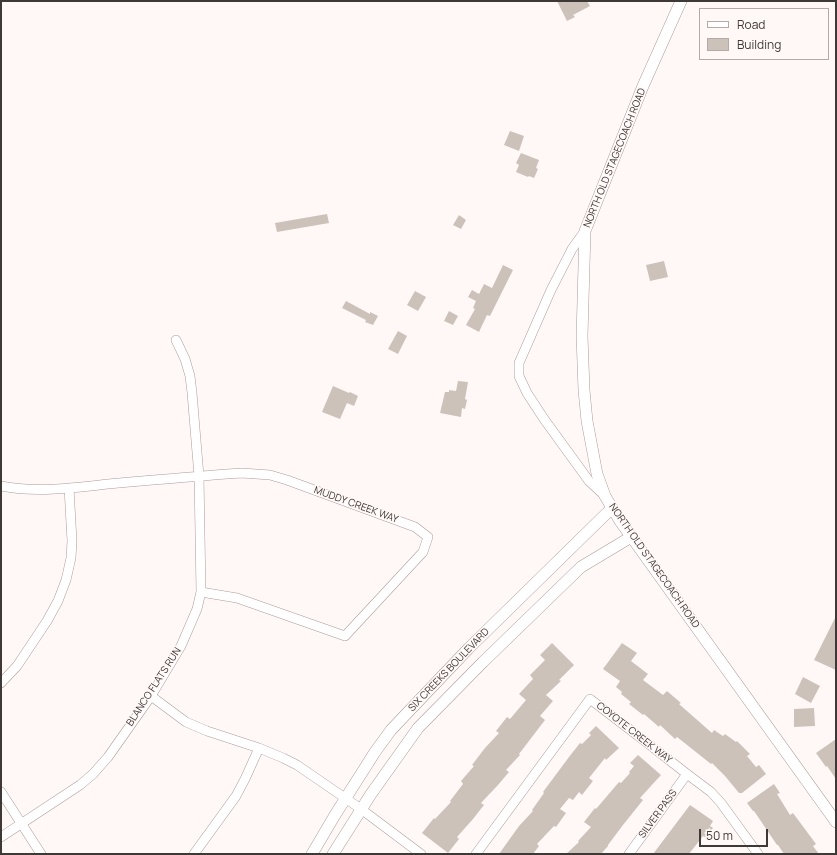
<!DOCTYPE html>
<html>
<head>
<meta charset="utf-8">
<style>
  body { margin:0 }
  #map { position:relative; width:837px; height:855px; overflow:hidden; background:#fff8f7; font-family:Manrope,sans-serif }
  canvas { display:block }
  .frame { position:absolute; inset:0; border:2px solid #3e3837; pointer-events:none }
  .legend { position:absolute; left:699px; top:8px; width:130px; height:52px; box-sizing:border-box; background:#fff8f7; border:1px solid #b2abaa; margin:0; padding:5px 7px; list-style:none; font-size:12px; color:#3e3837 }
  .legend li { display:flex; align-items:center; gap:8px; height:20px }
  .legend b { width:20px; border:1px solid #b2abaa }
  .scale { position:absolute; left:699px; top:829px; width:69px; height:18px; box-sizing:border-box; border:2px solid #3e3837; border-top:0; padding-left:5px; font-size:12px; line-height:14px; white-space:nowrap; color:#3e3837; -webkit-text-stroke:3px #fff8f7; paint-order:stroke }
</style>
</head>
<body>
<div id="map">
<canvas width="837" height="855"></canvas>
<div class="frame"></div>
<ul class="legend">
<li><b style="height:5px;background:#fff"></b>Road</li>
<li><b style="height:11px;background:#cdc2b9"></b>Building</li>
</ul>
<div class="scale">50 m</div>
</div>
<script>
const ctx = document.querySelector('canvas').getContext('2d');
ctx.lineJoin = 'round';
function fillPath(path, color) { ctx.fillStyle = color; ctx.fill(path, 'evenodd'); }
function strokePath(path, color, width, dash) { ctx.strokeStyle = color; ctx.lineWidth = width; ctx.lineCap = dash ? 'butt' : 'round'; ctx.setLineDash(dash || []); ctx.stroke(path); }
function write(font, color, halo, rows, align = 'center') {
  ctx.font = font + ' Manrope,sans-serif'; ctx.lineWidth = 3; ctx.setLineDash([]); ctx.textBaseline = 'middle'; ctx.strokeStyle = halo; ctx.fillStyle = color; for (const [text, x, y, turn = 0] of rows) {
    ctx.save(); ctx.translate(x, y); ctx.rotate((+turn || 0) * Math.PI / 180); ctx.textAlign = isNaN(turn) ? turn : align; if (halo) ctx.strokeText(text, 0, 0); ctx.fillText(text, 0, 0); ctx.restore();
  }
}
const building = new Path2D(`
  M557,1h30l3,5 -17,9 2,2 -8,4z
  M510,131l14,5 -5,15 -15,-6z
  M521,153l18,7 -3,8 2,1 -4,9 -5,-2 -1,1 -12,-5 3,-7 -3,-2z
  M327,214l2,9 -52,9 -2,-9z
  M459,215l7,5 -5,9 -8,-4z
  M664,261l4,16 -18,4 -4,-16z
  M503,265l10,5 -23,46 -3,-1 -8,17 -13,-7 9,-16 -2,-1 3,-7 -8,-4 4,-7 7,4 5,-10 8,4z
  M415,291l11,6 -8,14 -11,-6z
  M346,301l24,13v-2l8,4 -5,9 -8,-3 1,-2 -24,-12z
  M449,311l9,5 -5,9 -9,-4z
  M398,331l9,5 -9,18 -10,-5z
  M458,381l10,1 -3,17 2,1 -2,9 -3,-1 -1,9 -21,-4 5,-21h4v-2l7,1z
  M333,386l16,7 1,-1 8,4 -4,10 -7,-3 -7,16 -18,-7z
  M836,616v54l-22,-10z
  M552,643l22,22 -15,15 2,1 -15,14 7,6 -13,15 5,4 -26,34 1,1 -14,15 3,2 -11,13 -17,18 3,2 -11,14 -16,18 2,2 -11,14 -26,-20 12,-15 1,1 16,-17 -1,-1 13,-17 -2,-3 13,-15 -2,-1 13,-17 14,-15 -3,-2 11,-14 3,2 16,-19 -7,-6 14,-15 -3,-4 15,-15 -5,-5z
  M622,643l15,10 -6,8 17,13 -5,6 20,15 4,-4 14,12 -2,1 33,29 2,-3 9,6 2,-2 11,8 1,-1 13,13 -3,2 9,11 3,-2 7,9 -24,19h-3l-14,-17 -13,-13 -1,1 -34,-27 -2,2 -15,-14 -1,2 -15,-13 -1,1 -14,-11 2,-2 -10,-8 1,-2 -6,-5 4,-6 -17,-12z
  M803,677l17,9 -9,17 -16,-9z
  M814,708l1,18 -21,1v-18z
  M596,726l23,22 -13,12 -1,-2 -16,20 4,3 -11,14 -3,-3 -6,8 -4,-2 -9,11 6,4 -10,14 -2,-1 -17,18 2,2 -6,8h-34l20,-28 14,-15 -1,-1 12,-17 -1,-1 26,-35 11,-14 2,1 9,-9 -2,-2z
  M836,739v40l-9,-13 -1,1 -10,-14z
  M638,755l23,20 -21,23 3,2 -20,25 -15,20v1l-7,8h-35l13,-12 -1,-1 13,-14 -7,-5 11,-14 1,1 23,-27 2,1 9,-10 -1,-1 5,-6 -4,-3z
  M774,784l6,9 -3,1 13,21 3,-2 23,31 -3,2 6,8h-35l-6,-9h-1l-23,-34h-1l-6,-8z
  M690,805l23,16 -3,5 3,2 -7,10 -3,-2 -14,18h-36z`);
const minor = new Path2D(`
  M585,231l-13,18 -21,41 -32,73v13l8,17 17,26 45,62 15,14
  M1,486c35,7 72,2 107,-2 45,-4 90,-8 134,-11l28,2 17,5 128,47 13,10 -5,15 -78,84 -108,-38 -36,-6
  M1,683l16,-17 30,-45 11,-20 8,-21 5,-22 1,-17 -3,-53
  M151,696l35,26 21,9 52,17 24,10 14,7 64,44 60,45
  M1,792l40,62
  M1,837l79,-52 13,-11 15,-17 43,-61 30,-50 16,-37 4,-17 -2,-116 -7,-83 -2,-17 -5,-17 -9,-19
  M194,854l42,-58 9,-17 14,-31
  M476,854l114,-155 60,46 37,29 24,18 10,11 37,51
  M629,854l58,-80`);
const tertiary = new Path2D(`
  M681,1l-38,85 -58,145 -3,105 2,54 3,31 10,53 8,22 15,25 216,301
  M312,854l23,-39 40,-63 16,-22 77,-81 144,-141
  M333,854l38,-60 47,-66 65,-66 98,-95 50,-30`);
const streetNames = [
  ["NORTH OLD STAGECOACH ROAD",615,158,-68],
  ["MUDDY CREEK WAY",356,505,20],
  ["NORTH OLD STAGECOACH ROAD",654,566,55],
  ["SIX CREEKS BOULEVARD",449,670,-46],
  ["BLANCO FLATS RUN",154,687,-57],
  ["COYOTE CREEK WAY",634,733,38],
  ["SILVER PASS",658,814,-54]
];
fillPath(building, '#cdc2b9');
strokePath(minor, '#ab9c99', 10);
strokePath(tertiary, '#ab9c99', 12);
strokePath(minor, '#fff', 9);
strokePath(tertiary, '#fff', 11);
write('10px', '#3e3837', '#fff8f7', streetNames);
</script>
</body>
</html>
